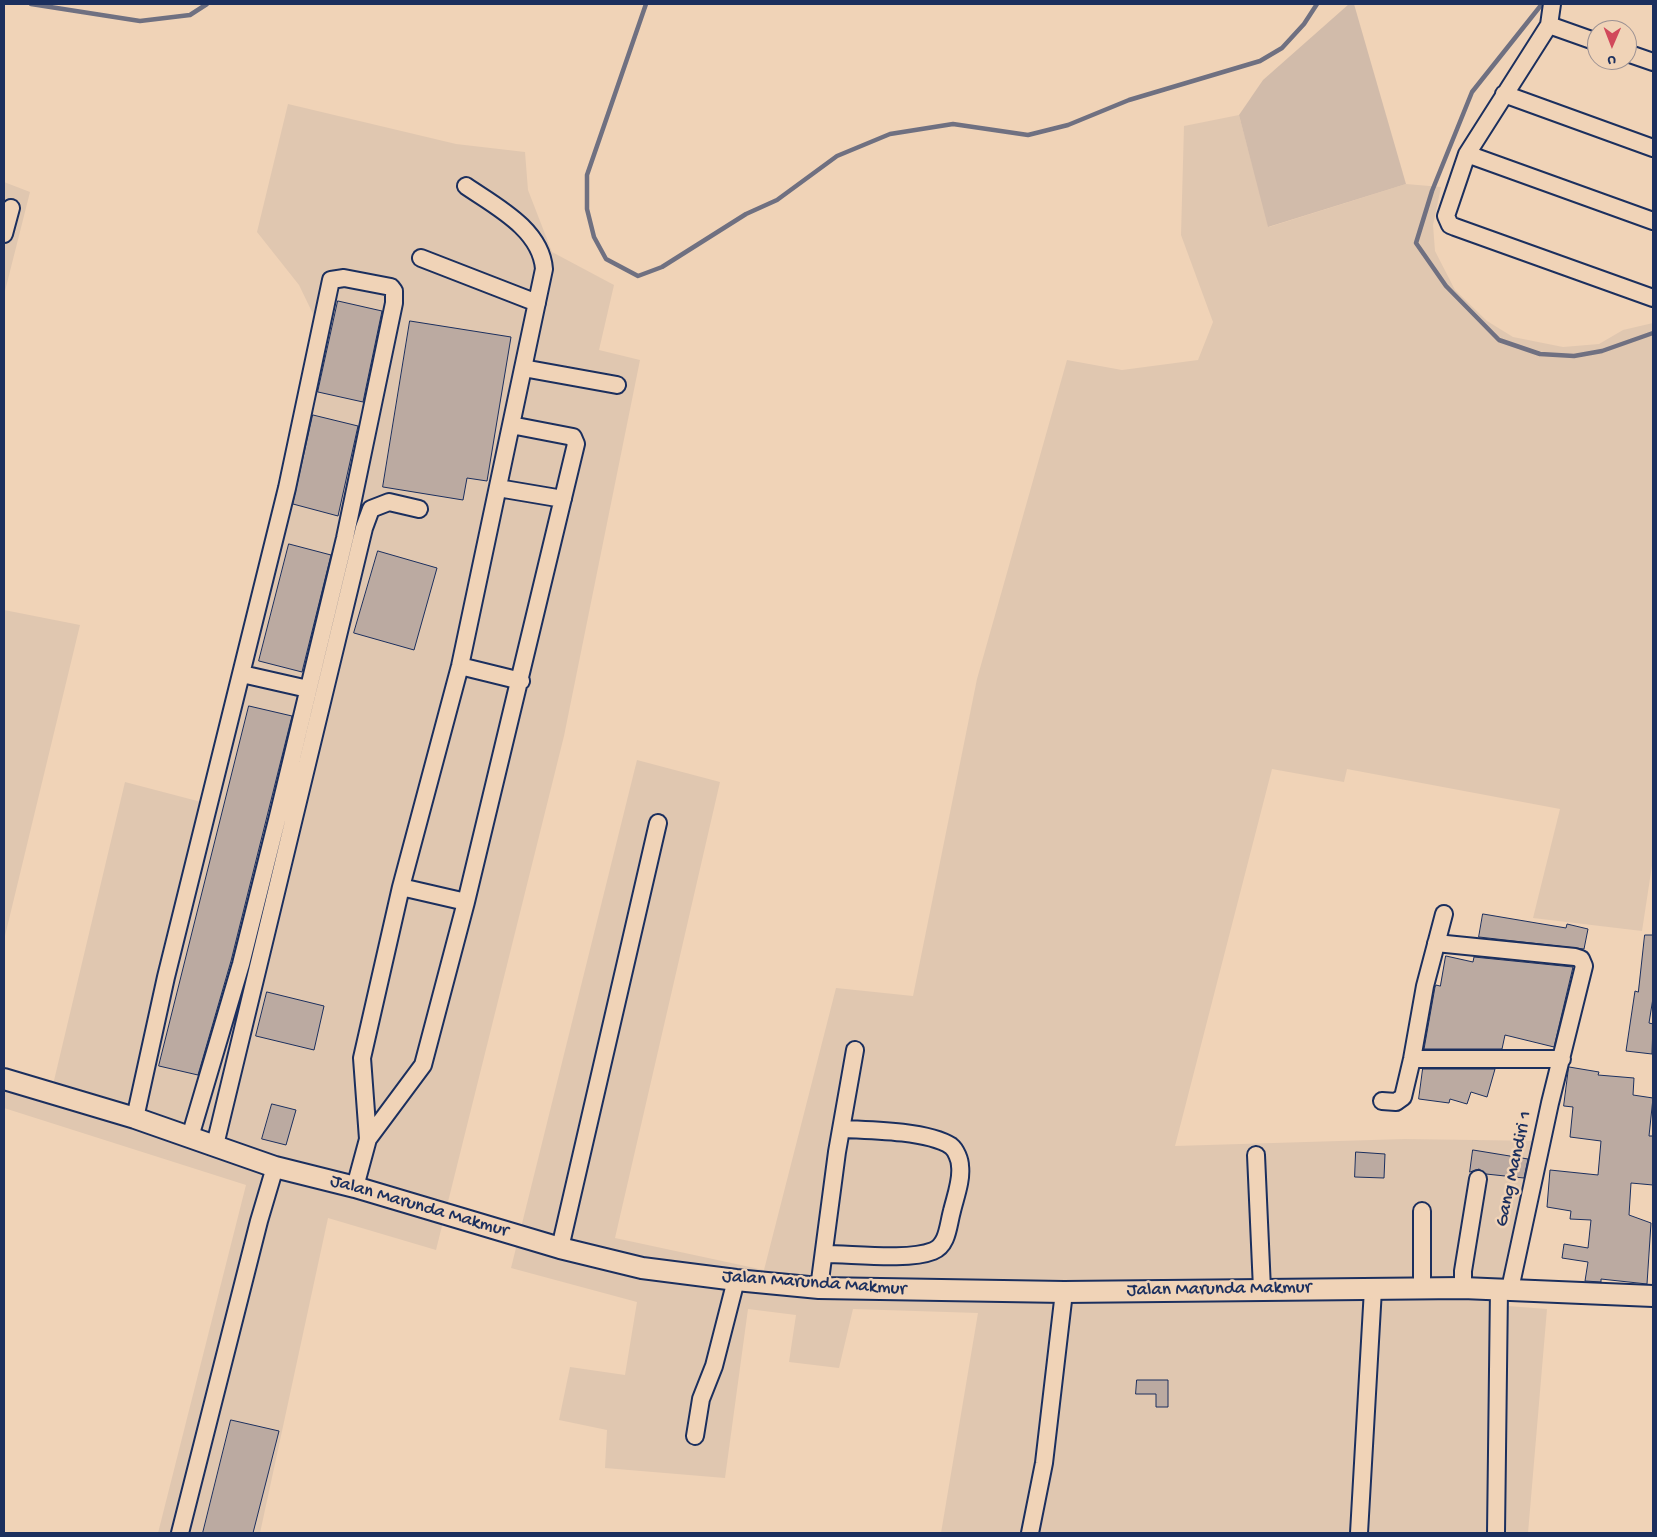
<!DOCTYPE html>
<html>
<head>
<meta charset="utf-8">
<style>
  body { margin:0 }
  #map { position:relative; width:1657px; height:1537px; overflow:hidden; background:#f0d3b7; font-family:"Gochi Hand",sans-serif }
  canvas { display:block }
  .frame { position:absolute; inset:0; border:5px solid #1b2f5e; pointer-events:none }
  .north { position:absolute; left:1587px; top:20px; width:50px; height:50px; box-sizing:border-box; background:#f0d3b7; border:1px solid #9b9193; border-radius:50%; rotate:181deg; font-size:14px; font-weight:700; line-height:20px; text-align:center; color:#1b2f5e }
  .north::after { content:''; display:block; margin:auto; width:18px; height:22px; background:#d1495b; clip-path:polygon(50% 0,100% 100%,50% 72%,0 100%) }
</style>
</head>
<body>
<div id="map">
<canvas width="1657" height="1537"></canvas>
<div class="frame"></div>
<div class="north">U</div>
</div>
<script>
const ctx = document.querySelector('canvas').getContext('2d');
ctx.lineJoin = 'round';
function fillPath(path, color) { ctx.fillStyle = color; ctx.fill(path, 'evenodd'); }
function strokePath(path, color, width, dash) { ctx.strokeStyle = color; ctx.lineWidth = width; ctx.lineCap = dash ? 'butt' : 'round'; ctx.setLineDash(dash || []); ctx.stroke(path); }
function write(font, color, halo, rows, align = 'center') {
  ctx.font = font + ' "Gochi Hand",sans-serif'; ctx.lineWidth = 5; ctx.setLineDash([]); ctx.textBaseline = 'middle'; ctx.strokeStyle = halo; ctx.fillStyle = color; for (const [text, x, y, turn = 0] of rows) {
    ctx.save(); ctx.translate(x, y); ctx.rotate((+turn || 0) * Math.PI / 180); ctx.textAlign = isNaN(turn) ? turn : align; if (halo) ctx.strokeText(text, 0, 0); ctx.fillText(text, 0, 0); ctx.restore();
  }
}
const built = new Path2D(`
  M288,104l168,40 69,8 3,38 24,62 62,33 -15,65 41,10 -76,376 -128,514 -108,-32 -68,315h-102l88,-348 -242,-77v-34l48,15 73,-307 80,21 59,-231 50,-256 -15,-31 -42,-53z
  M1239,115l30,112 137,-43 35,3 -8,38 2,26 20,39 32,31 26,16 50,10 36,-3 24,-14 30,-7v536l-11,72 -109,-13 27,-109 -213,-40 -3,13 -72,-13 -97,377 230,-7 138,2 -35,165 39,3 -19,224h-587l37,-220 -125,-4 -14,59 -50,-6 7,-47 -48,-6 -23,169 -120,-10 2,-38 -48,-10 11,-53 55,8 12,-73 -126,-34 126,-508 83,22 -105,456 149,32 72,-282 77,8 64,-317 90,-319 55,10 76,-10 15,-38 -32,-87 3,-109z
  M4,182l26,10 -26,103z
  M4,610l76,15 -76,315z`);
const green = new Path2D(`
  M1349,4h5l52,180 -138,43 -29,-112 24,-35z`);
const stream = new Path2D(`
  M31,4l109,17 50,-6 17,-11
  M646,4l-59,171v34l7,28 12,22 32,17 24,-9 84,-53 31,-14 60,-44 53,-22 63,-10 75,11 40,-10 61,-25 131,-39 22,-13 22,-24 13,-20
  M1542,4l-70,88 -40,99 -16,52 30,43 53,54 41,14 34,2 28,-5 51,-18`);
const building = new Path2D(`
  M338,301l44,10 -19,91 -45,-10z
  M410,321l101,16 -24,144 -20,-3 -4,22 -80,-13z
  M313,415l45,11 -20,90 -45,-12z
  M289,544l42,11 -29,117 -43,-11z
  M378,551l59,17 -23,82 -60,-17z
  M249,706l43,10 -61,245 -33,114 -39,-9z
  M1483,914l83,14 1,-4 21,5 -4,20 -105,-12z
  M1645,935h8v63l-4,25 4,1 -1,30 -26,-3 9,-60 3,1z
  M1446,956l27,6 1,-5 99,10 -19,80 -49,-12 -3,14h-78l11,-62 1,-2 4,1z
  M267,992l57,14 -10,44 -58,-14z
  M1569,1067l30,5 -1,3 36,3 -1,17 20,3 -4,38h4v49l-22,-2 -2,32 22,8 -4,61 -46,-5v3l-16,-1 3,-19 -26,-4 2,-14 24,4 3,-28 -21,-1 1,-8 -24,-4 3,-37 48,5 3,-34 -31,-4 3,-30 -9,-1z
  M1423,1069h72l-8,28 -16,-5 -4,12 -17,-5 -1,4 -30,-4z
  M272,1104l24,6 -10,35 -24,-6z
  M1473,1150l55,9 -4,19 -38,-4 -7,-5 -9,3z
  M1356,1152l29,2 -1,24 -29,-1z
  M1137,1380h31v27h-12v-13h-20z
  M231,1420l48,11 -26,102h-50z`);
const minor = new Path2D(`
  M1549,25l3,-21
  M1597,42l-48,-17 -82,129 -21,62 4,9 5,2 198,71
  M1627,53l26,9
  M1504,94l149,54
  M1467,154l186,67
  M4,234l7,-26
  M421,258l116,45
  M523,368l94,17
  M498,488l65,11
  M460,666l61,15
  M242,674l66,15
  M401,887l65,15
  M1436,943l139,14 6,2 3,7 -34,137 -40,186
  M1412,1059h150
  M1382,1101l14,1 7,-5 9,-38 13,-73 19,-72
  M135,1118l31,-141 121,-489 44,-208 13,-2 47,9 3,4v12l-49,235 -67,278 -37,148 -51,173
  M368,1139l55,-74 43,-163 110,-458 -3,-7 -62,-12
  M215,1145l149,-617 7,-19 18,-7 30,7
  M1256,1155l6,134
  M355,1187l13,-48 -6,-81 39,-171 59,-221 84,-397c-3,-40 -49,-63 -78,-83
  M1422,1211v77
  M560,1248l98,-425
  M824,1254c29,0 84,7 109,-3 15,-6 15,-26 19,-40 3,-13 10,-31 8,-45 0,-6 -4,-16 -9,-20 -23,-15 -80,-16 -108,-17
  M819,1288l18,-136 18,-102
  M1463,1288v-17l15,-92
  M695,1436l6,-37 13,-33 22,-86
  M180,1533l79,-312 16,-54
  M1030,1533l14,-70 20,-171
  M1359,1533l14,-244
  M1496,1533l3,-244`);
const major = new Path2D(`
  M4,1079l131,39 140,49 80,20 205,61 82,20 94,12 83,8 245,4 399,-4 190,8`);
const streetNames = [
  ["Gang Mandiri 1",1515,1169,-78],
  ["Jalan Marunda Makmur",419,1207,16],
  ["Jalan Marunda Makmur",814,1284,4],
  ["Jalan Marunda Makmur",1219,1290,-1]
];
fillPath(built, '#e0c7b0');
fillPath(green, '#d1bbaa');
strokePath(stream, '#6f7081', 4.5);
fillPath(building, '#bbaaa1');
strokePath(building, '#1b2f5e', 1);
strokePath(minor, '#1b2f5e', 20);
strokePath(major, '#1b2f5e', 24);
strokePath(minor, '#f0d3b7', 16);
strokePath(major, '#f0d3b7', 20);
write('19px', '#1b2f5e', '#f0d3b7', streetNames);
</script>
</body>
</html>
